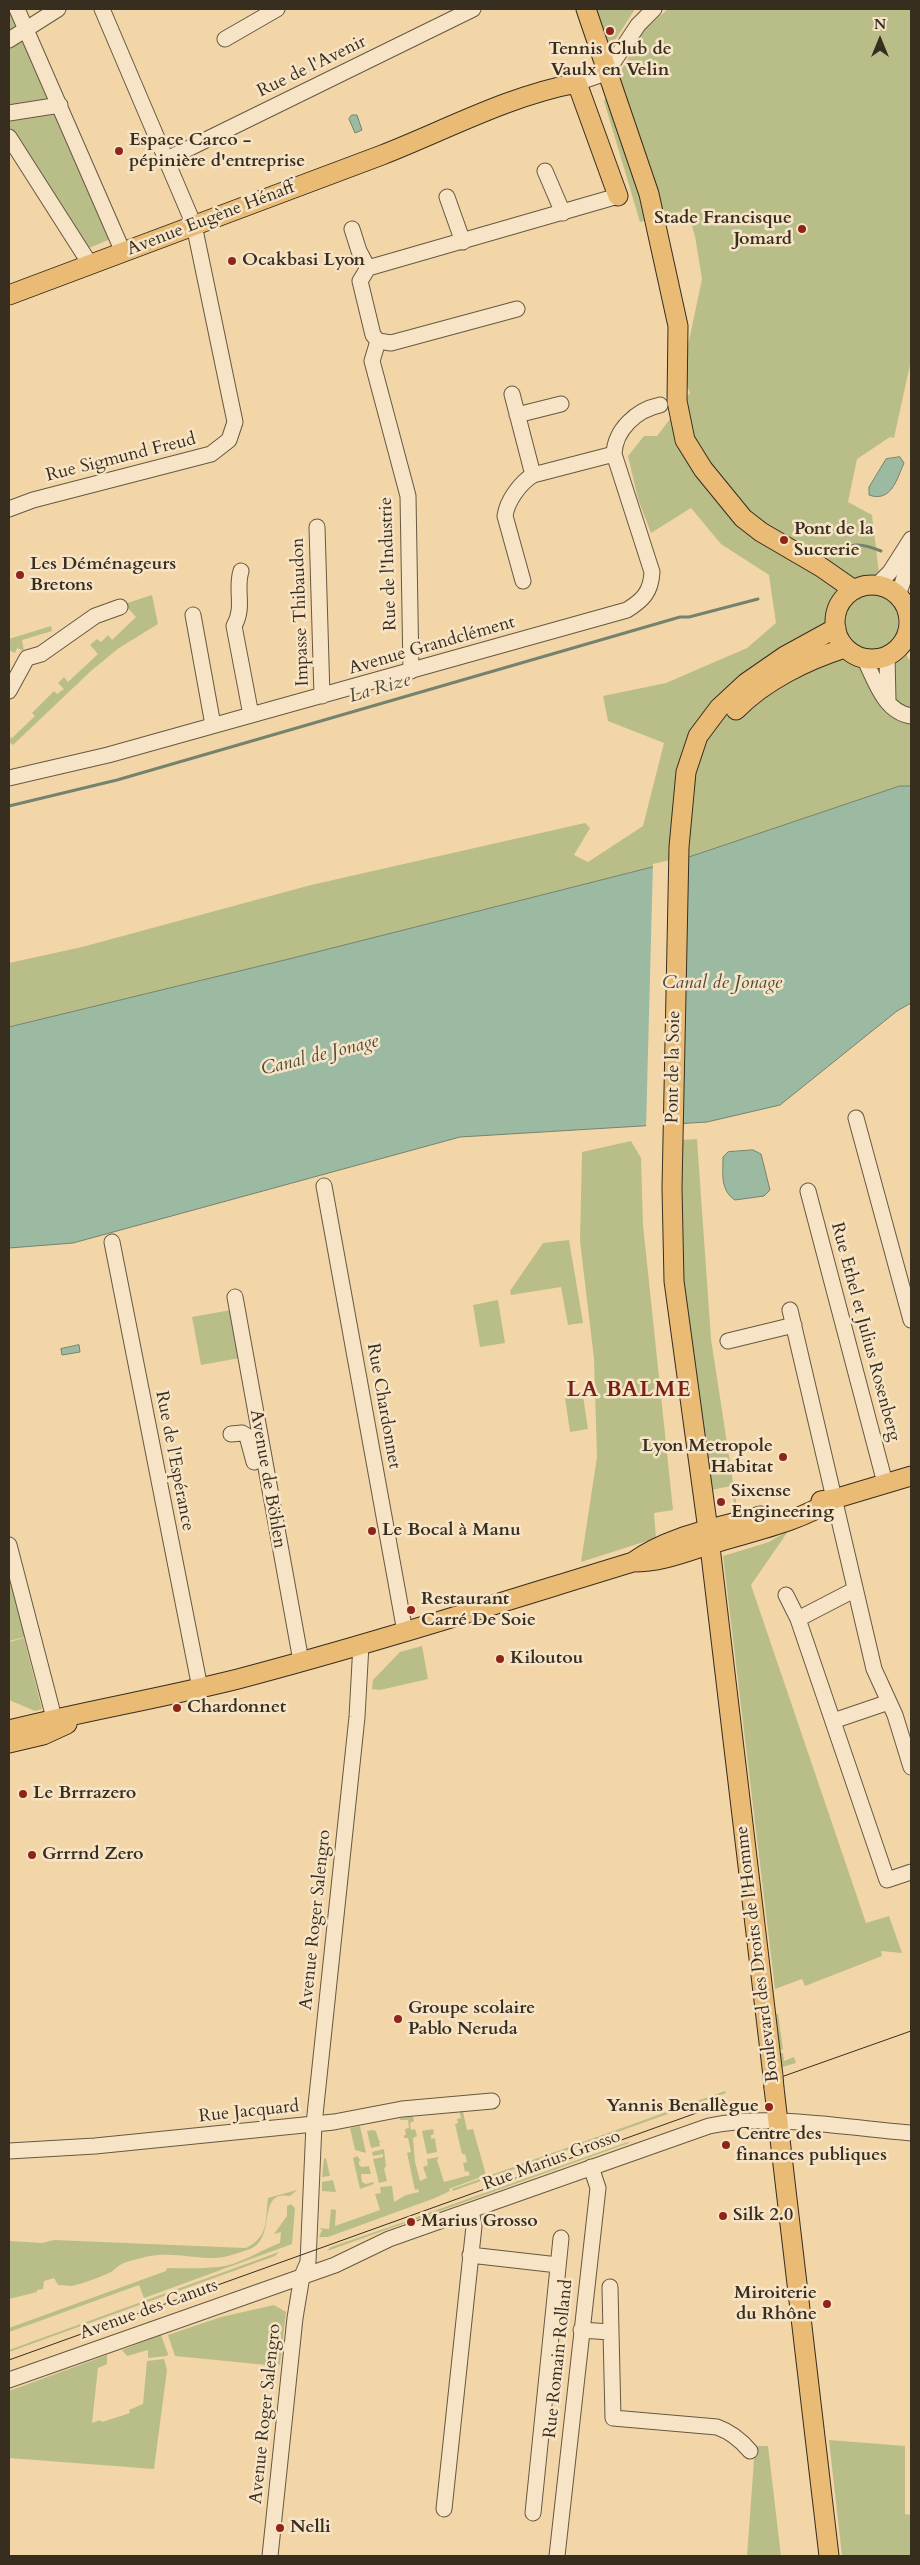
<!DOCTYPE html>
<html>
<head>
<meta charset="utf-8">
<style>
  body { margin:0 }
  #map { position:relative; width:920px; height:2565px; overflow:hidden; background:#f2d6a7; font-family:Cardo,serif }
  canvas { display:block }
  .frame { position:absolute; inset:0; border:10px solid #382e20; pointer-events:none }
  .north { position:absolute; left:855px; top:15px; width:50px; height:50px; -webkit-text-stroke:4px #f7e4c6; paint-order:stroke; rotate:0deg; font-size:14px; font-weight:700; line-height:20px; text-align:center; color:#382e20 }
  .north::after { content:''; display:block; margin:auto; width:18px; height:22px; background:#382e20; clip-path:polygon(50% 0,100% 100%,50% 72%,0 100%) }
</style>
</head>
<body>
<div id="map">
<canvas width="920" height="2565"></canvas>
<div class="frame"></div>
<div class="north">N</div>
</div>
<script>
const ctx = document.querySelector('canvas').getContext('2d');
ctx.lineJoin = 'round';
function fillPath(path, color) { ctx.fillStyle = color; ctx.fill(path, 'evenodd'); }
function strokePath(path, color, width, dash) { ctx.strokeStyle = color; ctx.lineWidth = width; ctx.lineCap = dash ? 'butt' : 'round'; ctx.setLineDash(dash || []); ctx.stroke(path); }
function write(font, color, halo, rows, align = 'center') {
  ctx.font = font + ' Cardo,serif'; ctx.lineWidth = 5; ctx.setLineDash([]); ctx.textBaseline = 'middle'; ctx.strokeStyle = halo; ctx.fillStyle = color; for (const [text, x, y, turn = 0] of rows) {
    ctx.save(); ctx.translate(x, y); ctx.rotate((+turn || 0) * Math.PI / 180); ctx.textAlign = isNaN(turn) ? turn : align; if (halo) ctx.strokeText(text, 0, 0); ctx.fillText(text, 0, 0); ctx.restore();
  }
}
const green = new Path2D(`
  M9,9h4l100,229 -29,12 -75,-118z
  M593,9h42l-29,45z
  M668,9h243v351l-17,78 -4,-1 -33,22 -9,43 24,13 7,58 9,25 11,17 -2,19 12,26 2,-3v129h-11l-220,74 -387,98 -284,69v-64l73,-16 229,-62 274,-62 5,5 -16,27 14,7 55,-36 21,-83 -56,-22 -5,-25 63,-13 81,-35 29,-25 -7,-48 -48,-31 -30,-36 -40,25 -13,-34 -10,-43 16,-20h13l33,-43 -8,-19 20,-95 -7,-43 -8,-26 -47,12 -36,-121 40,-71z
  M152,595l6,29 -39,24 -27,22 -79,75 -4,-3v-5l3,1 23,-22 -3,-3 22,-22 3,3 7,-5 -6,-6 6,-6 4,5 30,-28 -8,-9 7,-6 4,3 7,-7 4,5 24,-23 -12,-13z
  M51,626l1,5 -30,9 2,11 -7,-3 -2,5 -6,-3v-11z
  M697,1139l14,200 26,169h-2l-4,-22 -25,5 -28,-244 3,-107z
  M631,1141l10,17 2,67 30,285 -19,3 2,25 -75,24 16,-105 -3,-98 -14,-118 2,-89z
  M569,1240l14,83 -15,2 -7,-38 -50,8 -1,-4 33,-48z
  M498,1300l7,43 -25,4 -7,-42z
  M231,1310l9,48 -39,7 -9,-48z
  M583,1396l5,33 -18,3 -5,-34z
  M789,1530l-38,55 115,338 23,-7 13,37 -21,-2 1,5 -77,30 -3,-7 -27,10 -52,-433 46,-14z
  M9,1571l16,66 -16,4z
  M24,1638l18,71 -7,2 -26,-11v-58z
  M422,1646l6,33 -48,11 -8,-1 1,-9 27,-28z
  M776,2014h2l5,35 -3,1z
  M780,2053h3l1,8 10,-4 2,6 -14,4z
  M725,2091l1,2 -273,98 -1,-2z
  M462,2107l5,23 6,-1 13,46 -37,14 1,2 -15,7 -107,39h-9l3,-7 -3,-2 10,1 2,-20 5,1 -1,16 45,-16 -5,-16 6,-1 -1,-6 12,-1 2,16 12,-7 13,-3 -1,-3 -3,1 -8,-37 4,-1 -3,-14h-4v-3h2l-1,-6 4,-1 -1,-8h-8v-2l13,-2 1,5 -4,2 1,7 4,-1 2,7 -4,2 2,24 5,19 7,-3 -4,-11 5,-2 -1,-6 12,-2 -2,3 7,22 26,-7 -2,-4 -3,1 -2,-9 4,-1 -2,-8h-3l-7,-30 3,-1 -1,-4 4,-1 -2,-8z
  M360,2126l6,27 -11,-3 -5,-22z
  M433,2129l1,5 -3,1v4l4,-1 2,14 -10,2 -5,-23z
  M372,2130l4,1 3,10h3l-3,1 1,4 -9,2 -4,-17z
  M628,2142l1,1 -214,77 -1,-2z
  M384,2149l2,18 -2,1 3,13 -8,2 -6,-24 10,-2v-3l-10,2 -1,-4z
  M357,2156l4,5h-2v4l3,2 7,-1 2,8h-10l1,8 4,2 7,-2 1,2 -14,5 -7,-31z
  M326,2158l4,18 -8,1 2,-18z
  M333,2180l3,12 -14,-1v-9z
  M297,2190l-7,6c-35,-6 -12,42 -40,53 -11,4 -25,9 -37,9 -22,0 -40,-6 -63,-2 -5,1 -22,5 -26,7 -6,2 -10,8 -15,10 -11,5 -25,10 -37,13 -4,0 -9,-1 -14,-1l-4,-7 -10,3 -1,8 -6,1v2l-28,7v-58l33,2 12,-3 192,8c23,-12 19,-26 22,-50z
  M291,2204l4,4 -3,36 -148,54 -5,-13 -130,47v-4l157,-57 1,-3c16,0 34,1 51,-1 22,-2 42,-17 62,-24l1,-11 -7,2 13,-18v-10z
  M407,2221l1,1 -81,29 4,-4z
  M279,2252l-4,4 -266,96v-2z
  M274,2305l12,7 -6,52 -3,2 -102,-10 -7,-21 53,-18z
  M161,2335l7,19 -1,2 -19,2v-8l-21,6 -5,-6z
  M107,2355v9l-9,4 -6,55 8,-3 2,2 28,-9 -1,-3 14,-6 4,-43 17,-2 3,11 -13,99 -145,-11v-67z
  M829,2440l76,6v68l6,1v41h-69z
  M755,2446h13l13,110h-34z`);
const water = new Path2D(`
  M352,115h5l5,15 -7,3 -6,-14z
  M900,457l4,6c-7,16 -13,40 -35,32v-8l17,-28z
  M900,786h11v217l-14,8 -117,94 -73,17 -247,15 -387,106 -64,5v-221l284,-69 387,-98z
  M753,1150l8,4 9,36 -6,6 -29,4c-15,-10 -12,-26 -12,-43l5,-5z
  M79,1345l1,7 -18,3 -1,-6z`);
const pier = new Path2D(`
  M679,858l2,268 -35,2 7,-264z`);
const stream = new Path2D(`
  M832,554c20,-11 27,-12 49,-3
  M9,806l108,-26 563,-163h9l69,-18`);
const minor = new Path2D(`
  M17,9l106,243
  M225,39l52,-30
  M9,40l49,-31
  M577,83l29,-10 32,-48 16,-16
  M9,113l51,-8
  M9,137l81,127
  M167,159l306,-150
  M545,171l18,42
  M447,197l16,45
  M352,229l7,22 9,17
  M378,341l-5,-6 -13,-54 8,-13 250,-72
  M378,341l-6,20 36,135 3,175
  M378,341l13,2 126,-34
  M512,394l21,81
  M517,415l44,-11
  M9,509l24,-9 178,-46 18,-14 6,-18 -41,-197 -92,-216
  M317,527l5,169
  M241,571c-6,19 4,36 -7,55l17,89
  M523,581l-18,-65c2,-15 15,-33 28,-41l81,-21
  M876,586l14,-14 21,-33
  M898,596l13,-39
  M193,615l20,110
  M887,656l1,45
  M864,658c11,22 20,54 47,58
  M9,691l18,-33 14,-4 54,-38 25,-9
  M9,778l99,-23 519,-145c16,-10 24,-18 25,-38l-38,-118c1,-24 22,-44 46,-49
  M856,1118l55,202
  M324,1186l81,446
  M808,1191l77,292
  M112,1242l88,446
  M235,1297l66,364
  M790,1310l84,359 21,46 16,52
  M728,1341l66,-16
  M231,1434l11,-1 5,3 7,26
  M9,1545l45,173
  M854,1590l-56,29 89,261 24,-8
  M786,1595l12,24
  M833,1721l56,-19
  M9,2151l86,-5 239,-24 68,-13 90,-8
  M470,2255l88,10
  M610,2287l1,45
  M581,2330l30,2 2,86 104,9c14,5 23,12 33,24
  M9,2380l326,-115 54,-26 320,-113c64,-13 137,2 202,7
  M444,2509l30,-283 -3,-16
  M533,2513l28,-275
  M270,2556l25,-238 7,-42 6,-14 6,-138 43,-407 4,-73
  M557,2556l41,-368 -7,-21`);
const major = new Path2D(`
  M586,9l63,185 29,132 -1,75 8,39 18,29 40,49 18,14 60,35 33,23
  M577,83l41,113
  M9,295c124,-47 249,-93 373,-140 64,-25 126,-59 195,-72
  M835 622a37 37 0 1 1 74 0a37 37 0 1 1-74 0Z
  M736,710c28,-29 71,-50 109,-62
  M821,1501l13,-2 77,-23
  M633,1562c37,-27 85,-34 127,-46
  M9,1730c76,-19 153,-32 229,-51 133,-35 264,-77 395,-117 29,0 52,-10 78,-18 42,-13 86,-21 123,-45
  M9,1743l34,-8 24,-11
  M773,2076l-65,-546 -34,-249 -2,-93 7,-341 7,-75 12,-36 21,-28 27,-25 39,-27 51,-28
  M774,2088l55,468`);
const tram = new Path2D(`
  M784,2076l127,-45
  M9,2360l718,-258`);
const majorBridge = new Path2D(`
  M773,2076l1,12`);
const markers = [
  [610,31,5,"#8f2418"],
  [119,151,5,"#8f2418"],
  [802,229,5,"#8f2418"],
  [232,261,5,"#8f2418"],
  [784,540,5,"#8f2418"],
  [20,575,5,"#8f2418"],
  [783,1457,5,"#8f2418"],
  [721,1502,5,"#8f2418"],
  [372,1531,5,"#8f2418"],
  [411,1610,5,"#8f2418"],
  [500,1659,5,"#8f2418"],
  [177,1708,5,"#8f2418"],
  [23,1794,5,"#8f2418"],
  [32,1855,5,"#8f2418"],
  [398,2019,5,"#8f2418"],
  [769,2107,5,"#8f2418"],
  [726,2145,5,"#8f2418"],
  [723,2216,5,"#8f2418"],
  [411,2222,5,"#8f2418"],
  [827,2304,5,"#8f2418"],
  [280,2528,5,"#8f2418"]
];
const poiNames = [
  ["Tennis Club de",610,50,"center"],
  ["Vaulx en Velin",610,71,"center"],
  ["Espace Carco -",129,141],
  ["pépinière d'entreprise",129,162],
  ["Stade Francisque",792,219,"right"],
  ["Jomard",792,240,"right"],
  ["Ocakbasi Lyon",242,261],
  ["Pont de la",794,530],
  ["Sucrerie",794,551],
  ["Les Déménageurs",30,565],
  ["Bretons",30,586],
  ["Lyon Metropole",773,1447,"right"],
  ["Habitat",773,1468,"right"],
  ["Sixense",731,1492],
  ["Engineering",731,1513],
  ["Le Bocal à Manu",382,1531],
  ["Restaurant",421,1600],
  ["Carré De Soie",421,1621],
  ["Kiloutou",510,1659],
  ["Chardonnet",187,1708],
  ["Le Brrrazero",33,1794],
  ["Grrrnd Zero",42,1855],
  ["Groupe scolaire",408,2009],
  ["Pablo Neruda",408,2030],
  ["Yannis Benallègue",759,2107,"right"],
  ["Centre des",736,2135],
  ["finances publiques",736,2156],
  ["Silk 2.0",733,2216],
  ["Marius Grosso",421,2222],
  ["Miroiterie",817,2294,"right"],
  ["du Rhône",817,2315,"right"],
  ["Nelli",290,2528]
];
const streetNames = [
  ["Rue de l'Avenir",312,67,-26],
  ["Avenue Eugène Hénaff",211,219,-21],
  ["Rue Sigmund Freud",121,458,-14],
  ["Rue de l'Industrie",389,564,-92],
  ["Impasse Thibaudon",301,612,-92],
  ["Avenue Grandclément",432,646,-16],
  ["Pont de la Soie",674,1067,-89],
  ["Rue Ethel et Julius Rosenberg",865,1332,75],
  ["Rue Chardonnet",383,1406,80],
  ["Rue de l'Espérance",174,1461,79],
  ["Avenue de Böhlen",267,1479,80],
  ["Avenue Roger Salengro",316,1920,-84],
  ["Boulevard des Droits de l'Homme",758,1954,-97],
  ["Rue Jacquard",249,2112,-6],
  ["Rue Marius Grosso",552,2161,-20],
  ["Avenue des Canuts",149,2310,-20],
  ["Rue Romain Rolland",559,2359,-84],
  ["Avenue Roger Salengro",266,2414,-84]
];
const waterNames = [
  ["La Rize",380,689,-16],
  ["Canal de Jonage",722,984],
  ["Canal de Jonage",320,1056,-14]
];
const districtNames = [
  ["LA BALME",629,1391]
];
fillPath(green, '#b9be88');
fillPath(water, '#9cbaa2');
strokePath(water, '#74826e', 1);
fillPath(pier, '#f2d6a7');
strokePath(stream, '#74826e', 3);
strokePath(minor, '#665842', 17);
strokePath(major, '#382e20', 21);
strokePath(minor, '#f7e4c6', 15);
strokePath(major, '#e9bb74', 19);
strokePath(tram, '#382e20', 1);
strokePath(majorBridge, '#382e20', 21, []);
strokePath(majorBridge, '#e9bb74', 19);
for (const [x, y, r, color] of markers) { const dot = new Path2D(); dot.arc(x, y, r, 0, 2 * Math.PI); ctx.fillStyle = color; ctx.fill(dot); strokePath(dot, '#f7e4c6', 2); }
write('bold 18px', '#382e20', '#f7e4c6', poiNames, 'left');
write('18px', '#382e20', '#f7e4c6', streetNames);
write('italic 19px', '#4c4a3a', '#f7e4c6', waterNames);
ctx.letterSpacing = '1px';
write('bold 22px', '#7a1f14', '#f7e4c6', districtNames);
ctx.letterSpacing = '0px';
</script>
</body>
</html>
